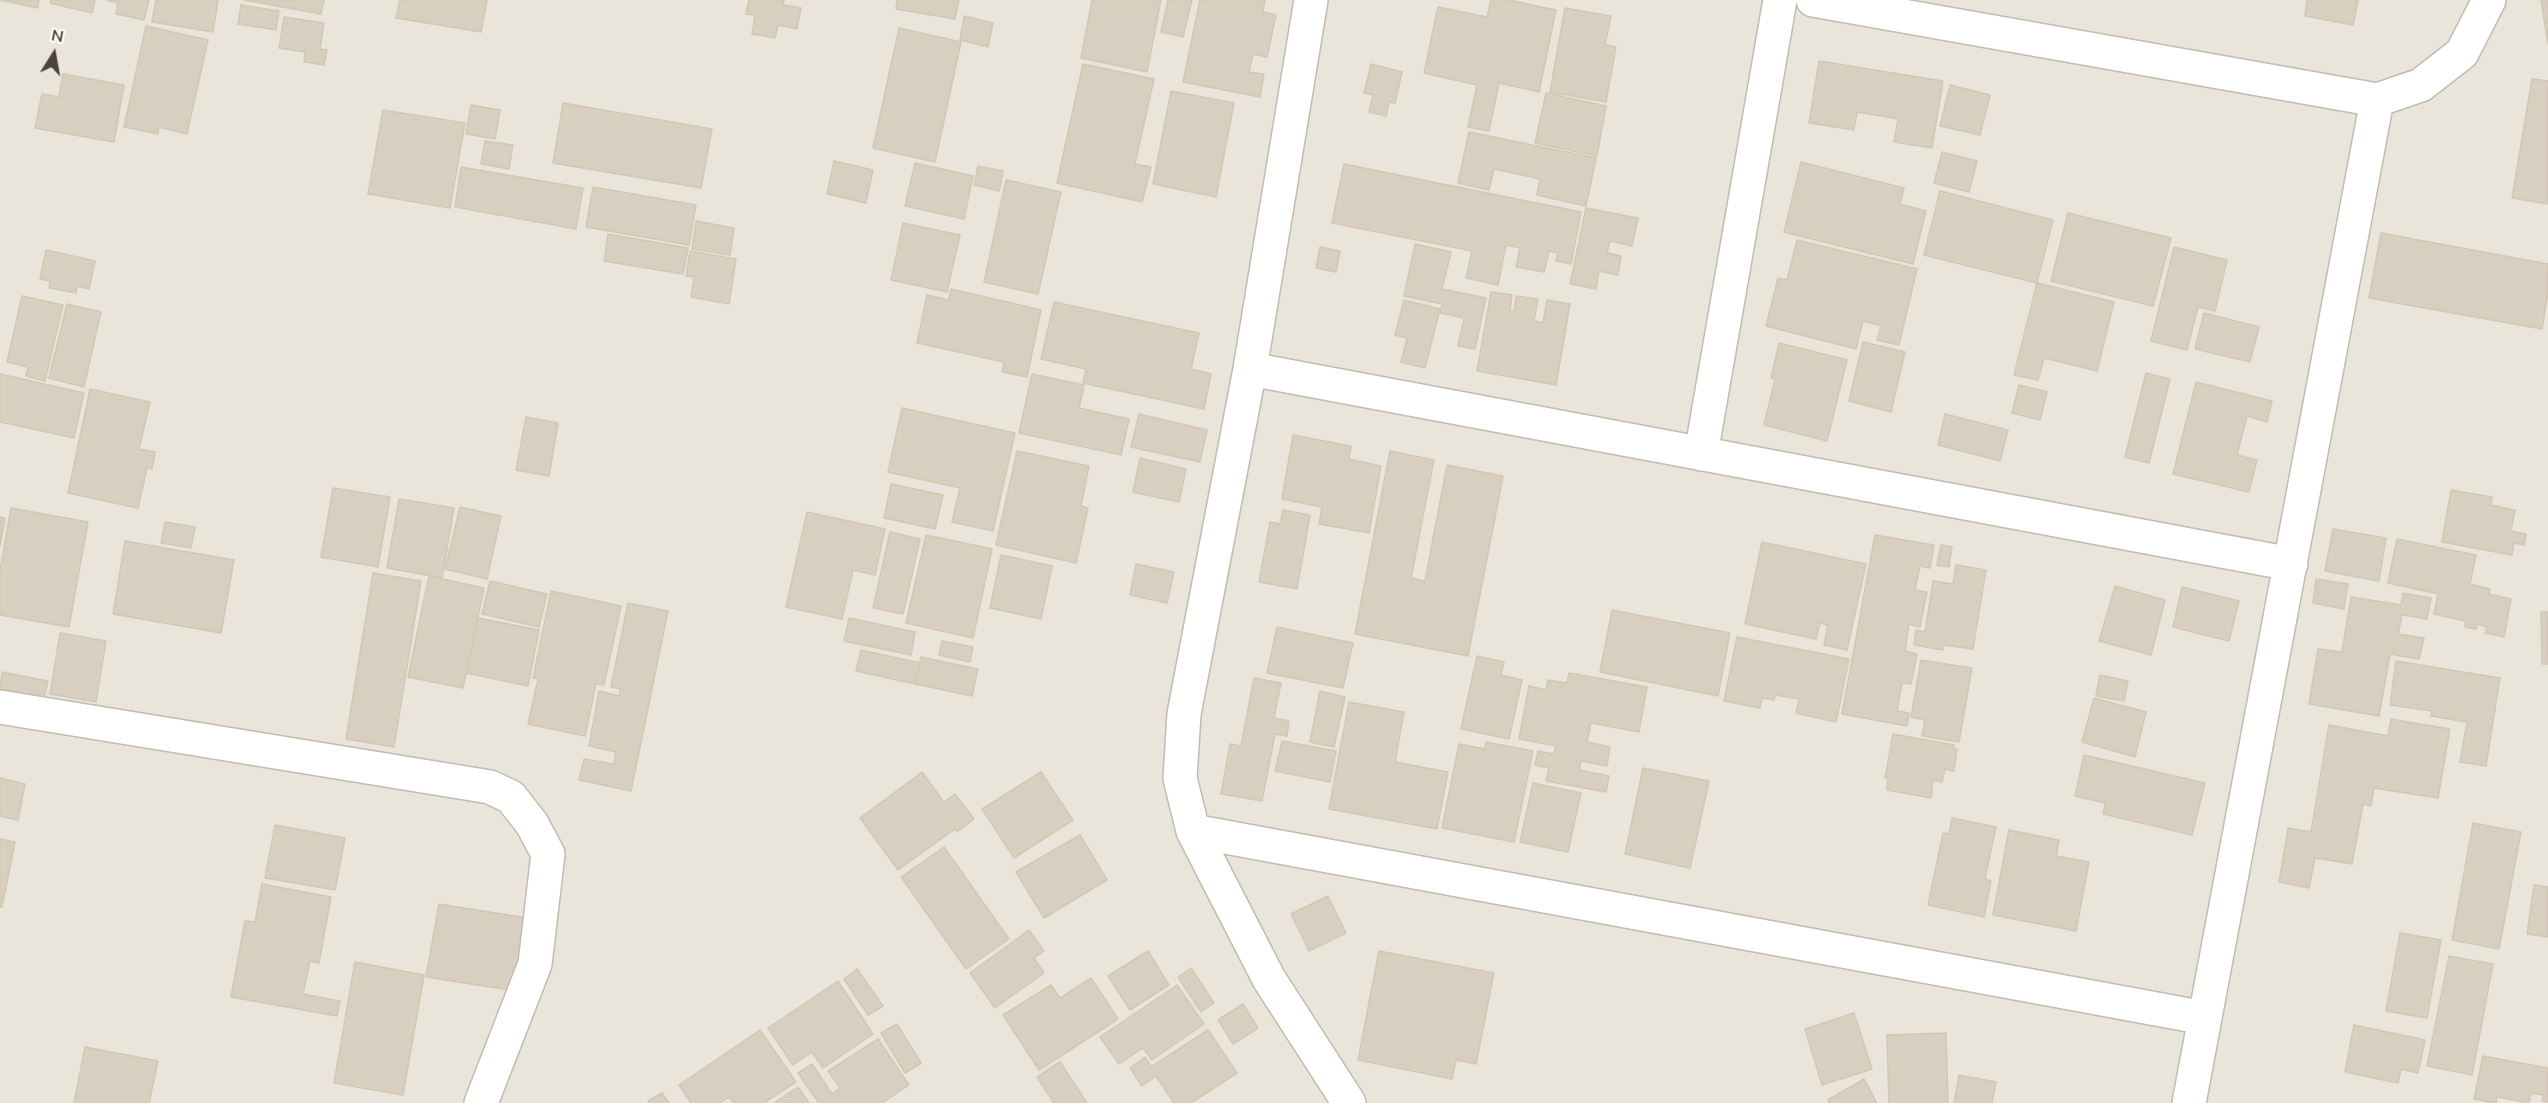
<!DOCTYPE html>
<html>
<head>
<meta charset="utf-8">
<style>
  body { margin:0 }
  #map { position:relative; width:2548px; height:1103px; overflow:hidden; background:#f6f3ec; font-family:"Nunito Sans",sans-serif }
  canvas { display:block }
  .north { position:absolute; left:24px; top:24px; width:60px; height:60px; -webkit-text-stroke:4px #fff; paint-order:stroke; rotate:11deg; font-size:16px; font-weight:700; line-height:24px; text-align:center; color:#4b4439 }
  .north::after { content:''; display:block; margin:auto; width:21px; height:27px; background:#4b4439; clip-path:polygon(50% 0,100% 100%,50% 72%,0 100%) }
</style>
</head>
<body>
<div id="map">
<canvas width="2548" height="1103"></canvas>
<div class="north">N</div>
</div>
<script>
const ctx = document.querySelector('canvas').getContext('2d');
ctx.lineJoin = 'round';
function fillPath(path, color) { ctx.fillStyle = color; ctx.fill(path, 'evenodd'); }
function strokePath(path, color, width, dash) { ctx.strokeStyle = color; ctx.lineWidth = width; ctx.lineCap = dash ? 'butt' : 'round'; ctx.setLineDash(dash || []); ctx.stroke(path); }
const residential = new Path2D(`
  M0,0h2548v1103h-2548z`);
const building = new Path2D(`
  M0,0h39l-1,8z
  M51,0h44l-3,13 -42,-10z
  M106,0h43l-5,20 -28,-6 2,-11z
  M156,0h62l-5,32 -61,-10z
  M244,0h80l-3,14z
  M400,0h87l-6,32 -85,-14z
  M749,0h35l-1,5 18,3 -4,21 -19,-4 -3,13 -23,-4 3,-19 -9,-1z
  M897,0h62l-4,19 -59,-10z
  M1092,0h69l-14,72 -66,-14z
  M1168,0h24l-9,37 -22,-5z
  M1200,0h65l-2,12 13,3 -9,42 -14,-3 -4,18 15,2 -4,23 -77,-15z
  M1491,0h18l47,10 -17,82 -40,-9 -10,48 -21,-4 9,-42 -53,-12 14,-66 49,10z
  M2307,0h51l-5,25 -48,-9z
  M2541,0h7v44z
  M241,5l38,6 -3,19 -38,-6z
  M1565,8l46,8 -6,29 11,2 -10,55 -56,-10z
  M964,16l29,7 -5,24 -28,-7z
  M284,17l40,6 -4,26 7,1 -3,15 -20,-3 1,-10 -26,-4z
  M146,26l62,14 -21,94 -28,-7 -1,7 -34,-7z
  M899,28l62,14 -26,120 -62,-14z
  M1819,61l124,20 -11,67 -38,-6 4,-23 -41,-7 -3,18 -45,-7z
  M1083,64l71,15 -19,85 16,3 -9,35 -85,-19z
  M1371,64l31,8 -7,31 -6,-1 -3,14 -17,-4 4,-17 -9,-2z
  M63,74l61,11 -10,57 -79,-14 7,-34 17,3z
  M2532,79l16,2v123l-36,-6z
  M1950,85l40,10 -10,40 -40,-9z
  M1171,91l63,12 -18,94 -63,-13z
  M1546,93l60,13 -9,50 -62,-13z
  M563,103l149,26 -11,59 -148,-25z
  M471,105l29,5 -5,29 -29,-5z
  M383,110l82,13 -15,85 -82,-14z
  M1469,132l127,26 -10,48 -49,-11 3,-16 -46,-10 -5,21 -31,-7z
  M485,141l28,4 -4,24 -28,-5z
  M1942,152l35,9 -8,31 -35,-9z
  M834,161l39,9 -7,33 -39,-9z
  M1801,162l103,26 -4,16 26,7 -13,53 -129,-32z
  M915,163l58,13 -9,43 -59,-13z
  M1344,164l237,48 -10,52 -15,-3 2,-8 -9,-2 -5,21 -28,-5 4,-19 -14,-3 -8,40 -32,-7 6,-27 -140,-28z
  M978,166l25,5 -4,20 -25,-6z
  M461,167l122,21 -7,41 -121,-22z
  M1006,180l55,12 -23,102 -54,-12z
  M593,187l103,18 -7,40 -103,-18z
  M1940,191l113,29 -16,63 -113,-28z
  M1586,208l52,10 -6,28 -22,-5 -3,12 14,3 -3,19 -19,-4 -3,18 -26,-5z
  M2068,213l103,25 -18,68 -102,-25z
  M696,221l38,7 -4,27 -38,-6z
  M903,223l57,12 -13,57 -56,-12z
  M2381,233l167,31v28l-6,37 -173,-31z
  M608,234l80,14 -5,26 -79,-13z
  M1797,240l120,29 -18,76 -22,-5 4,-14 -18,-5 -7,28 -90,-23 12,-48 9,2z
  M1415,244l36,8 -9,37 44,9 -11,51 -17,-3 6,-28 -24,-5 2,-9 -38,-8z
  M1320,247l20,4 -4,21 -20,-4z
  M2174,247l53,13 -12,51 -17,-4 -11,43 -36,-9z
  M46,250l49,11 -6,28 -12,-3 -1,7 -27,-5 1,-7 -10,-2z
  M690,251l46,8 -7,45 -38,-7 3,-20 -8,-1z
  M2037,283l77,19 -17,69 -53,-13 -6,22 -24,-5z
  M951,289l90,21 -14,67 -25,-5 2,-10 -87,-19 10,-48 22,5z
  M1491,292l21,3 -2,16h4l2,-15 22,3 -4,22 9,2 4,-23 23,4 -14,81 -79,-14z
  M22,296l41,9 -18,76 -19,-5 2,-9 -21,-5z
  M1404,300l36,9 -15,59 -24,-6 6,-24 -12,-3z
  M1054,302l145,31 -8,36 20,5 -7,35 -121,-26 3,-14 -45,-10z
  M67,304l34,8 -17,75 -35,-9z
  M2204,313l55,14 -9,35 -55,-13z
  M1863,342l42,10 -14,60 -42,-11z
  M1779,343l68,17 -20,81 -63,-16 11,-46 -4,-1z
  M2146,373l24,6 -21,84 -24,-6z
  M0,374l84,19 -10,45 -74,-16z
  M1032,374l52,11 -5,23 50,11 -8,36 -102,-22z
  M2196,382l76,19 -5,21 -20,-6 -10,39 20,5 -8,32 -76,-18z
  M2019,385l28,7 -7,28 -28,-7z
  M90,389l60,13 -11,47 16,3 -3,17 -5,-1 -9,40 -70,-15z
  M902,408l113,25 -22,98 -41,-9 8,-34 -72,-16z
  M1139,414l68,16 -7,32 -69,-15z
  M1945,414l63,16 -8,31 -62,-16z
  M526,417l32,6 -9,53 -33,-6z
  M1293,435l58,11 -2,13 32,7 -12,67 -50,-9 3,-17 -40,-8z
  M1017,451l72,15 -8,40 7,2 -12,55 -80,-18z
  M1390,451l44,9 -23,118 14,3 22,-116 56,11 -35,180 -113,-22z
  M1140,458l46,11 -7,33 -46,-10z
  M891,484l52,11 -8,34 -51,-11z
  M333,488l57,9 -12,70 -57,-10z
  M2451,490l41,7 -1,8 24,5 -4,21 15,3 -2,11 -10,-2 -2,12 -70,-13z
  M399,499l55,9 -12,70 -55,-10z
  M460,507l41,9 -14,63 -42,-10z
  M11,508l77,14 -19,105 -69,-12v-45z
  M1283,510l27,5 -13,74 -38,-7 11,-60 10,2z
  M807,512l78,17 -10,46 -22,-5 -11,49 -56,-12z
  M0,517l5,1 -5,28z
  M165,522l30,5 -4,21 -30,-5z
  M2333,529l53,9 -7,43 -54,-10z
  M890,532l30,7 -17,75 -30,-6z
  M926,535l66,14 -19,89 -67,-15z
  M1875,535l59,10 -4,23 -10,-2 -5,24 12,2 -7,35 -11,-3 -4,27 12,3 -6,30 -9,-1 -5,28 12,2 -2,13 -65,-12z
  M2397,539l79,16 -6,29 20,5 -1,5 22,5 -7,38 -19,-4 2,-6 -10,-3 -1,5 -11,-2 1,-6 -32,-7 4,-20 -50,-11z
  M125,541l109,19 -13,73 -108,-19z
  M1762,542l104,22 -19,86 -23,-5 4,-20 -8,-2 -4,16 -71,-15z
  M1941,545l11,2 -3,20 -12,-2z
  M1001,555l51,11 -11,53 -51,-11z
  M1136,564l38,8 -7,31 -37,-8z
  M1956,565l30,5 -13,79 -30,-4v5l-29,-5 2,-15 9,2 8,-51 20,3z
  M373,573l48,8 -27,166 -48,-8z
  M429,576l55,12 -21,100 -55,-11z
  M2316,579l32,5 -4,25 -31,-6z
  M490,581l57,13 -8,33 -57,-13z
  M2115,586l50,14 -14,55 -52,-14z
  M2182,587l57,14 -10,40 -56,-14z
  M551,591l70,15 -17,79 -8,-1 -11,52 -57,-12 10,-45 -5,-1z
  M2403,593l28,5 -4,21 -25,-4 -4,19 26,4 -5,21 -29,-5 -11,62 -70,-12 9,-55 24,3 9,-55 50,8z
  M628,603l40,8 -37,180 -52,-11 5,-21 30,5 2,-12 -27,-6 10,-55 20,5 2,-7 -10,-2z
  M1612,610l118,23 -12,63 -118,-24z
  M2541,612h7v52h-6z
  M478,618l61,12 -11,56 -62,-13z
  M849,618l66,14 -4,23 -67,-14z
  M1277,627l76,16 -10,45 -76,-15z
  M60,633l46,8 -10,61 -46,-8z
  M1737,637l112,22 -13,63 -40,-9 3,-14 -24,-4 -1,5 -12,-2 -2,10 -36,-7z
  M942,641l31,6 -3,15 -31,-7z
  M861,650l59,13 -5,21 -59,-13z
  M1477,656l27,6 -3,13 21,5 -13,59 -48,-10z
  M921,657l57,12 -6,27 -57,-12z
  M1921,660l51,8 -13,74 -37,-6 3,-16 -14,-3z
  M2396,661l104,17 -14,88 -26,-4 7,-40 -36,-6 1,-5 -42,-6z
  M2,672l46,9 -5,21 -43,-9z
  M1569,673l78,14 -8,45 -48,-9 -4,19 23,5 -3,19 -26,-5 -2,9 30,6 -3,16 -60,-11 3,-13 -14,-3 3,-14 16,3 2,-8 -37,-7 10,-53 17,4 2,-10 19,3z
  M2100,675l28,6 -4,20 -28,-5z
  M1254,678l27,5 -7,35 15,3 -2,15 -12,-2 -13,67 -41,-7 9,-50 11,2z
  M1320,691l25,6 -11,50 -24,-5z
  M2094,698l52,14 -11,45 -53,-15z
  M1349,702l55,10 -9,50 53,10 -11,57 -108,-20z
  M2391,719l59,10 -12,69 -64,-10 -3,18 -8,-2 -11,60 -37,-6 -6,30 -30,-6 9,-54 23,4 18,-107 59,11z
  M1893,734l61,11 -1,4h4l-3,22 -9,-2 -3,13 -9,-2 -2,18 -44,-8 1,-12h-3z
  M1282,741l54,10 -6,31 -55,-11z
  M1486,742l47,9 -19,91 -72,-14 17,-84 26,5z
  M2084,755l121,28 -13,52 -89,-21 2,-11 -30,-7z
  M1643,768l66,13 -19,87 -65,-14z
  M922,772l22,30 11,-8 19,25 -17,13 -2,-3 -57,41 -38,-52z
  M1041,772l32,48 -59,38 -32,-49z
  M0,778l25,6 -7,36 -18,-4z
  M1533,783l48,10 -13,59 -48,-10z
  M1952,818l44,9 -11,52 6,2 -7,36 -56,-12 15,-72 6,1z
  M2473,823l48,9 -22,117 -47,-9z
  M275,825l70,13 -10,52 -70,-12z
  M2009,830l50,10 -3,16 33,6 -13,69 -83,-16z
  M1080,835l27,45 -63,38 -28,-46z
  M0,839l15,3 -13,65h-2z
  M944,847l65,92 -43,30 -65,-92z
  M262,884l69,13 -12,66 -9,-2 -7,33 37,7 -3,15 -106,-19 14,-76 10,1z
  M2534,885l14,2v50l-21,-3z
  M1328,896l18,37 -37,18 -18,-37z
  M439,904l88,14 -11,73 -90,-14z
  M1029,930l15,21 -10,7 10,15 -49,35 -25,-35z
  M2400,933l41,7 -14,78 -41,-7z
  M1148,951l21,34 -39,25 -22,-34z
  M1379,951l115,22 -18,91 -20,-4 -4,19 -94,-19z
  M2449,956l44,8 -21,111 -45,-9z
  M355,962l69,13 -21,120 -69,-12z
  M1191,968l23,35 -13,9 -23,-35z
  M857,969l26,37 -15,9 -24,-36z
  M1091,978l27,41 -79,51 -36,-55 48,-30 9,13z
  M838,981l35,53 -50,34 -11,-16 -19,13 -25,-37z
  M1177,985l27,39 -52,36 -9,-12 -24,16 -19,-27z
  M1243,1004l15,24 -25,16 -15,-24z
  M1854,1013l18,56 -50,16 -17,-56z
  M897,1024l24,39 -16,10 -24,-40z
  M2354,1025l71,15 -7,33 -17,-4 -3,14 -53,-11z
  M760,1030l36,52 -32,21h-30l-5,-6 -9,6h-29l-12,-18z
  M1208,1030l29,43 -46,30h-17l-18,-27 -14,10 -12,-18 15,-11 6,10z
  M1946,1033l2,70h-59l-2,-68z
  M878,1039l31,46 -27,18h-63l-21,-30 14,-9 20,30 8,-6 -12,-17z
  M85,1047l73,14 -9,42h-75z
  M2483,1056l65,12v34l-6,-1 1,-6 -12,-2 -2,10 -32,-6 -1,6 -22,-4z
  M1060,1062l27,41h-33l-17,-26z
  M1959,1075l37,7 -4,21h-38z
  M1864,1079l13,24h-47l-2,-3z
  M798,1087l11,16h-35z
  M662,1093l7,10h-20l-1,-2z`);
const minor = new Path2D(`
  M1311,0l-61,369 -66,345 -4,64 13,53 76,148 80,124
  M1813,0l564,100 44,-15 41,-32 27,-53
  M1250,369l1041,195
  M1701,454l79,-454
  M0,707l490,80 21,10 21,27 16,30 -13,110 -54,139
  M1193,831l1012,187
  M2189,1103l188,-1003`);
fillPath(residential, '#eae5da');
fillPath(building, '#d8cfc1');
strokePath(building, '#d3c7b4', 1.5);
strokePath(minor, '#c2bbae', 36);
strokePath(minor, '#fff', 33);
</script>
</body>
</html>
